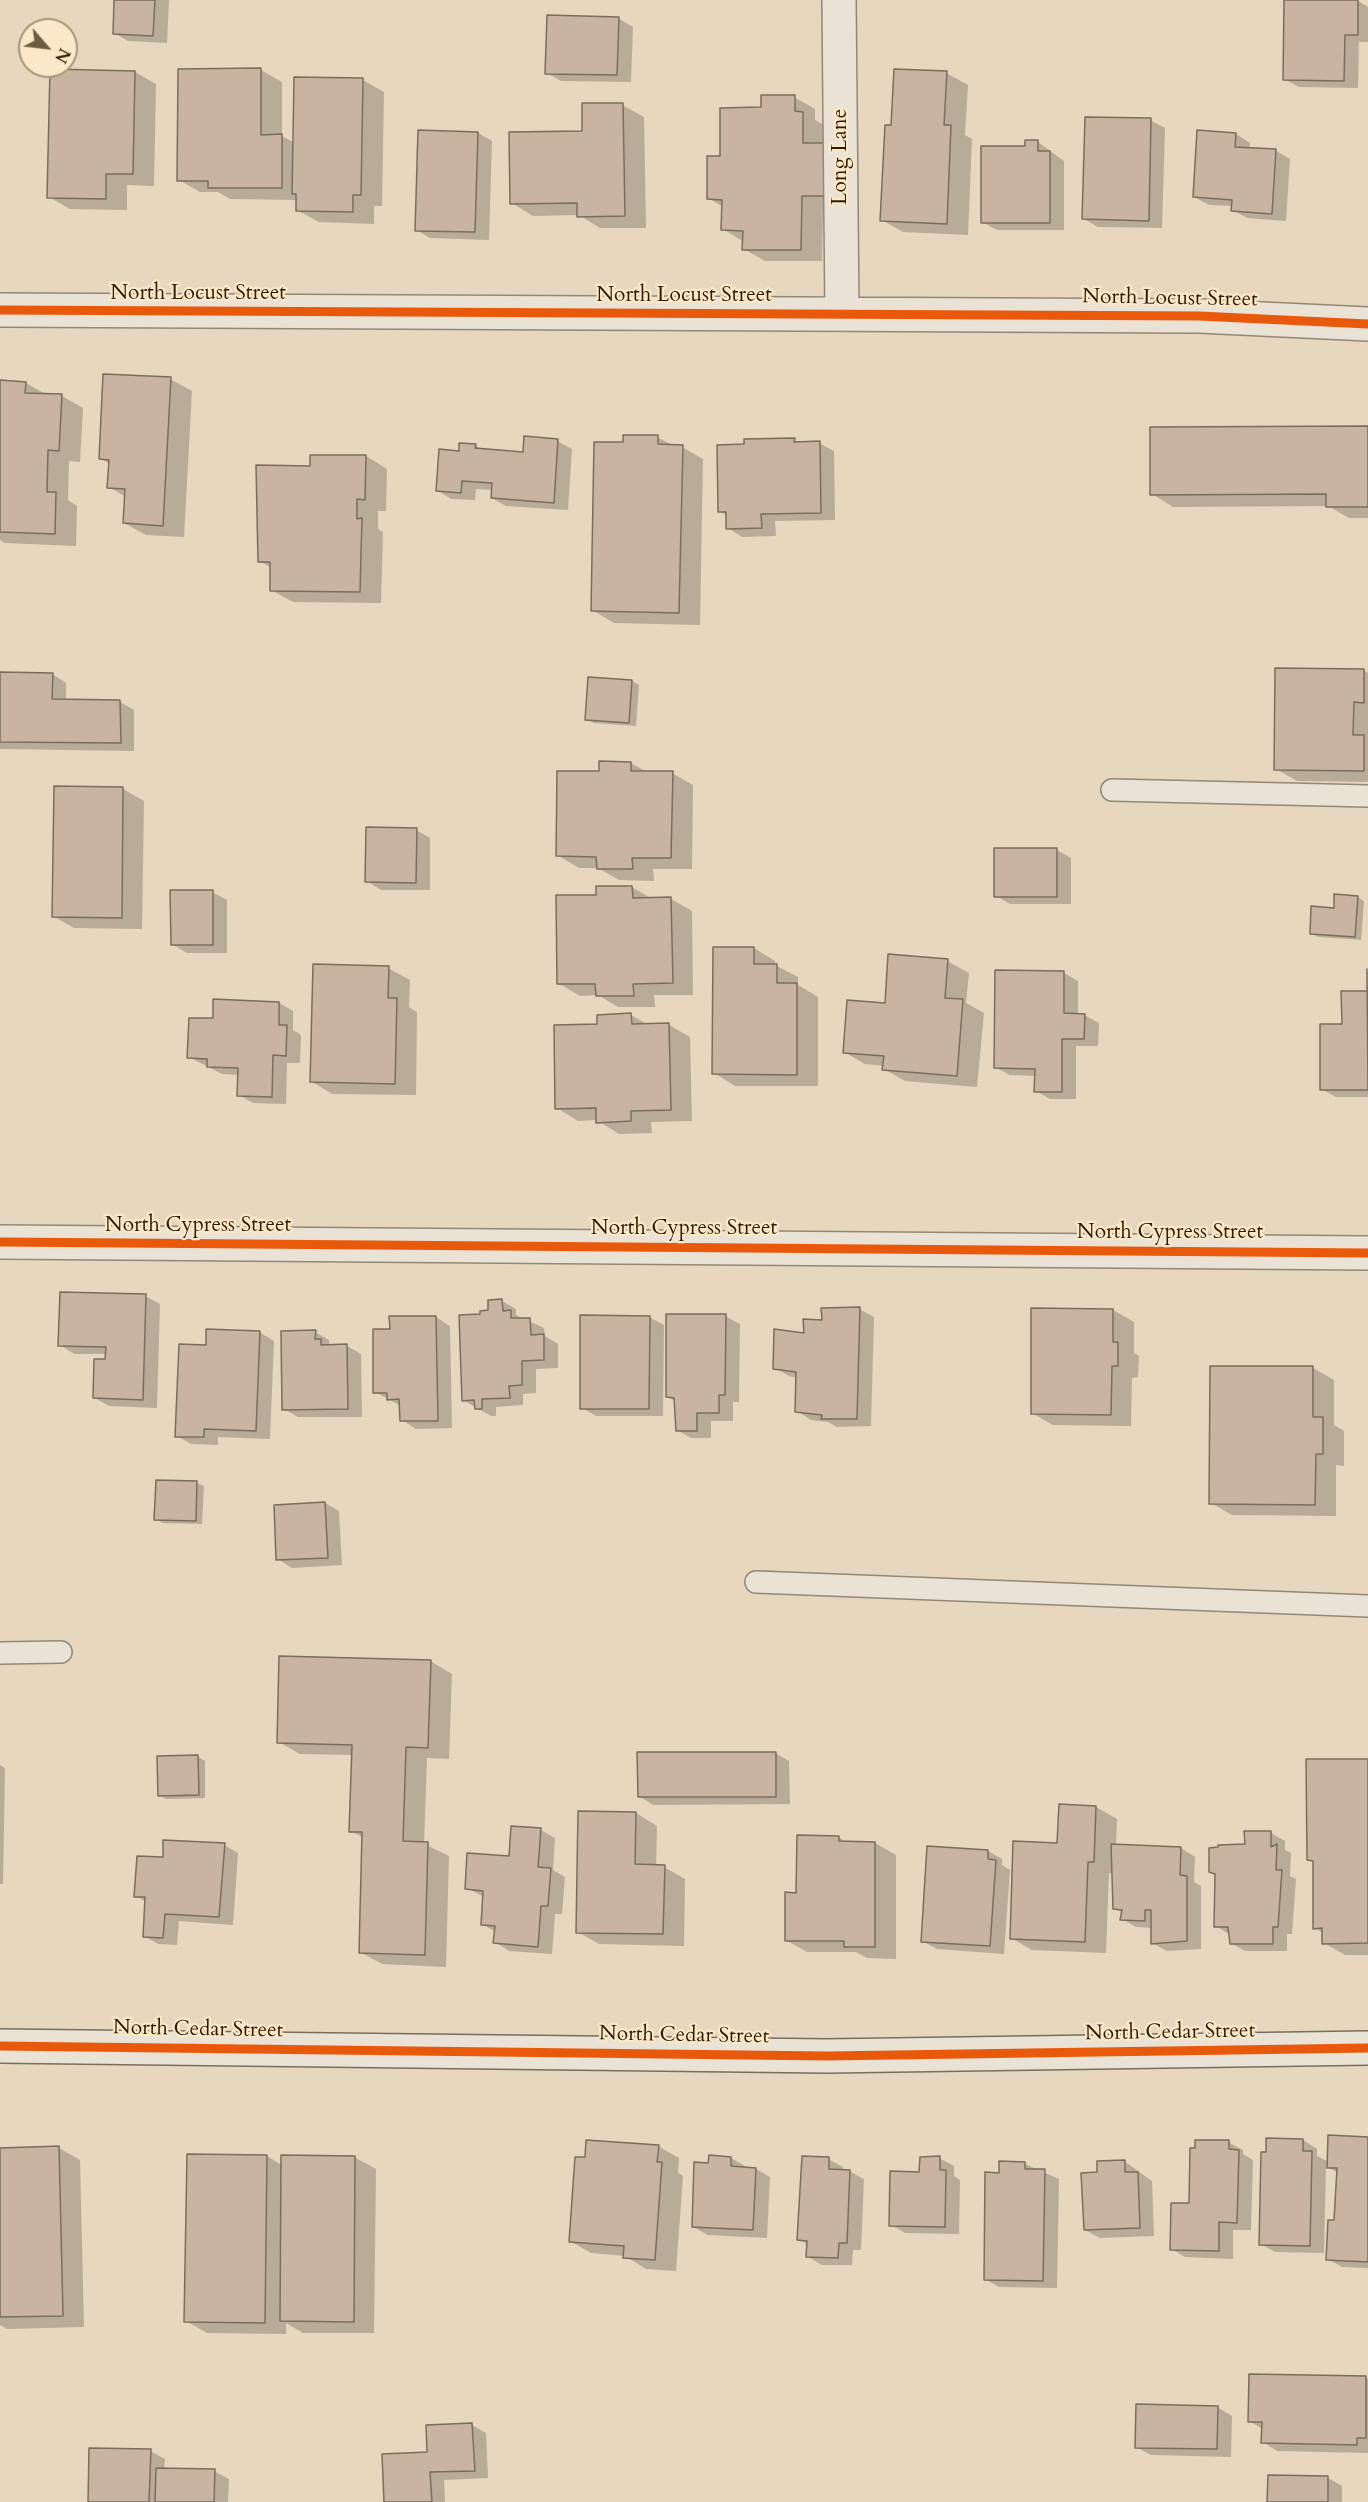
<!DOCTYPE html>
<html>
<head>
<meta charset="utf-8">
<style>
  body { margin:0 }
  #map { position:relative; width:1368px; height:2502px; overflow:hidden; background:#e6d7be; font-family:Cardo,serif }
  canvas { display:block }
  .north { position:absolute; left:18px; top:18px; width:60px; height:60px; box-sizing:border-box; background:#fae8c9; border:2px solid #a99679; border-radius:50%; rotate:118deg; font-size:16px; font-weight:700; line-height:24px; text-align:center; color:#2f1b00 }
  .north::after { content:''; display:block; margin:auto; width:21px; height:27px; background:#6f5d42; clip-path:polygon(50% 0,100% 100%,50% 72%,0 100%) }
</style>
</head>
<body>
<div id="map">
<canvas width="1368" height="2502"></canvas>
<div class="north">N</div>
</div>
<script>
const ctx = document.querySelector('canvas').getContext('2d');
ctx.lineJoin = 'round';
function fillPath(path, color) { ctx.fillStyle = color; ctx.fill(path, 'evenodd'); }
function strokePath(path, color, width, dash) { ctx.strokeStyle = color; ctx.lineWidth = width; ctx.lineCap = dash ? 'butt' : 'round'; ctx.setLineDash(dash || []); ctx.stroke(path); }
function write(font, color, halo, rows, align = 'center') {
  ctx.font = font + ' Cardo,serif'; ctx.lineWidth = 4.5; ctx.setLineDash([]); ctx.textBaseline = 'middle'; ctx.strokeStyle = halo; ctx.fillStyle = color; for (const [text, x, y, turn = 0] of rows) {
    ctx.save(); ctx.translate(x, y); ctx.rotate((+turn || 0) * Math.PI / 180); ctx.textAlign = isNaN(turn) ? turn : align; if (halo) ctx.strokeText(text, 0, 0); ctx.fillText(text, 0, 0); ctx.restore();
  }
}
const shadow = new Path2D(`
  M116,0h53l-2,43 -39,-2 -14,-8z
  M1358,1l10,6v35h-9l-1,46 -59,-1 -15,-8z
  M618,18l15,9 -2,55 -70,-1 -14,-8z
  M261,70l21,12v54l13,7 68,-63 21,12 -2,114h-8v18l-55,-2 -22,-12 1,-10 -68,-1 -12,-7h-18l-21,-12z
  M135,72l21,12 -2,102 -27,-1v25l-57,-1 -21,-12z
  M946,73l22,12 -3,50 7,4 -4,96 -65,-3 -21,-12 11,-93z
  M794,97l21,12v11l9,5 29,82h-30l-1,54h-57l-21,-12v-7l-21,-13v-22l-15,-9 13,-40 41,-49z
  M622,105l22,12 2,111h-46l-21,-13 -46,1 -21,-13 72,-71z
  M1150,120l15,8 -3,100 -64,-1 -14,-8z
  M478,133l14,8 -3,99 -59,-2 -14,-8z
  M1236,134l14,9v6l26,2 14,8 -4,62 -39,-3 -14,-8v-4l-24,-1 -15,-8z
  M1038,142l26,19v69h-67l-15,-8 45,-75z
  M170,379l22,12 -8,146 -38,-2 -22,-12 2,-26 -17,-10 1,-23 -10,-6z
  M0,382l26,1 21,12 15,1 21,12 -3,54 -11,-1 -1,39 9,6 -1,40 -71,-3 -5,-3z
  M1368,428v90h-19l-21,-12 -155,1 -21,-13z
  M657,437l17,9 8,1 21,12 -3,166 -86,-2 -22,-13 33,-166z
  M794,440l7,4 18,-1 15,8 1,69 -60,1 1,15 -34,1 -14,-9 -1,-12 -7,-5z
  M557,441l15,8 -4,61 -62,-4 -14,-8 1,-8 -17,-1 -1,11 -24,-1 -14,-9 23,-38 15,-7 9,6 40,3z
  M366,456l21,13 -1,42h-8v18l5,3 -2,71 -88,-1 -22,-12 1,-22 -13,-7 52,-94z
  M1364,671l4,2v109l-71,-1 -21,-12z
  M0,674h52l14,9v18l54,1 14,8v41l-134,-2z
  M632,681l7,4 -3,41 -42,-3 -7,-4z
  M631,763l16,9 25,1 21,12 -1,84h-39l1,12 -35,-1 -21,-12h-19l-22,-13 43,-83z
  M123,789l21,12 -2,128 -68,-1 -21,-12z
  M416,830l14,8v52h-49l-14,-9z
  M1057,850l14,8v46h-61l-14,-8z
  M632,887l20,12h19l21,12 1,84h-39l1,12h-37l-20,-12 -18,1 -22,-13 39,-86z
  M212,892l15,8v53h-40l-15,-9z
  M1357,897l7,4 -3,39 -42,-3 -7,-3 23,-25z
  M754,948l21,13v4l23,12v8l20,12v89h-83l-21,-13z
  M947,961l22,12 -3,30 18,10 -7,74 -72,-6 -21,-12v-3l-19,-2 -21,-12 42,-47z
  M388,968l22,12 -1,27 8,5 -1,83 -84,-1 -21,-13z
  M1064,973l14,8v34h6l15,8 -1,23h-22v53h-26l-14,-8v-15l-26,-1 -15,-8z
  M1342,992h26v105h-32l-15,-8 22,-63z
  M215,1001l64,2 14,8v19l8,5 -1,28h-13l-1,41 -33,-1 -14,-8 1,-20 -18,-1 -33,-17 25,-37z
  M631,1015l18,10h20l21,12 2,84 -41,1 1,11 -33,1 -22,-14 -19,1 -21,-13z
  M145,1296l15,8 -3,104 -48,-2 -14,-8 12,-44h-33l-14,-9z
  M502,1301l14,8v6l28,13 1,8 13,8v24l-22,1v24l-13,1v11l-27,2v9h-5l-28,-16 19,-84z
  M859,1309l15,8 -3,109 -34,1 -9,-5 -17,-2 -14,-9 1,-33 -9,-2 -14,-8 30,-33 18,-14z
  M1113,1310l21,12v31l5,3 -1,21 -6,1 -1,48 -78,-1 -21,-12z
  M725,1316l15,8 -1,78h-6v19h-22v17h-20l-14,-8 -1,-29 -9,-4z
  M436,1317l14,9 2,102 -36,1 -14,-9 -1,-14 -26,-14 17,-62z
  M649,1317l15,8 -1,91h-67l-14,-8z
  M259,1332l15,9 -4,98 -52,-2v8l-27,-1 -14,-8z
  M315,1332l14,8v5l18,1 14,8 1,63h-64l-14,-8z
  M1313,1368l21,12v45l10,6v35l-8,-1v51l-104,-1 -21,-12z
  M197,1483l7,3 -2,38 -39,-1 -7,-4z
  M325,1503l14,8 3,54 -50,3 -14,-9z
  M430,1661l22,13 -3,85 -22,-1 -3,86 25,12 -3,111 -64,-3 -22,-12 4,-114 -13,-7 2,-76 -53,-1 -21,-12z
  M775,1753l14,8 1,43 -137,1 -14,-9z
  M198,1757l7,4v37l-39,1 -7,-4z
  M1368,1760v195h-23l-21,-12 -1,-10 -8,-5 -1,-65 -5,-4z
  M0,1765l5,3 -2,116h-3z
  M1096,1807l21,12 -1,26 65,3 14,9 -1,25 7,4v63l-34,2 -15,-8v-15l-16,-1 -14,-8 1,-6 -9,-5 -1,-35h-4l-3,80 -74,-3 -21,-12 48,-94z
  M579,1812l57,1 21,13 -1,40 8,1 21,12 -1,67 -85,-2 -21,-12z
  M512,1828l29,2 14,8 -2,32 12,7 -3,37h-7l-3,40 -43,-3 -14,-9 1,-10 -14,-8 2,-27 -17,-9 43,-30z
  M1271,1833l14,8v9l6,3 -1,23 6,3 -4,55h-5v17h-42l-14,-8 -1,-8 -14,-9 1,-51 -7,-4z
  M838,1837l10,6h27l21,12v104l-29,-1 -11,-6h-49l-21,-12 12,-46z
  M224,1845l14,8 -5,72 -54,-4 -2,24 -19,-1 -14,-8 2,-34 -10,-6 28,-37z
  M988,1851l14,8v6l8,5 -6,84 -67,-5 -15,-8z
  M1368,2138v130l-26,-1 -14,-8 8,-38 2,-48 -12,-7 -2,87 -49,-1 -14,-8 42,-104 14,9v7l12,6z
  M1228,2142l15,8v4l10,6 -2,70h-18v29l-48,-2 -14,-8z
  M658,2146l21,12 -1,15 5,3 -7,95 -30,-2 -21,-13 -34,-3 -21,-12z
  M59,2148l21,12 4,167 -77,2 -7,-4v-176z
  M267,2156l16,10 71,-9 22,12 -2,164h-71l-17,-10v11l-79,-1 -21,-12z
  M731,2158l14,8v3h11l14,8 -3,61 -59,-3 -15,-8 16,-63z
  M939,2158l15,8v10l6,4 -1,54 -54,-1 -14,-8 30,-52z
  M828,2159l15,8v4h6l15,8 -3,71h-8l-1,15h-30l-14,-8v-12l-9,-6z
  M1124,2161l28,20 2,55 -54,2 -15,-8 14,-57z
  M1025,2164l34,15 -2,109 -58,-1 -14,-8 15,-105z
  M1366,2378l2,1v74l-91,-2 -14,-9v-13l-14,-8z
  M1217,2407l15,9 -1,41 -80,-2 -15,-8z
  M472,2425l14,8 2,45 -44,2 1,22h-59l43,-48 -2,-28z
  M150,2451l15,8 -1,11 50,1 15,8 -1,23h-138z
  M1328,2478l14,8v16h-74z`);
const building = new Path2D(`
  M114,0h41l-2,36 -40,-2z
  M1284,0h74v35h-13l-1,46 -61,-1z
  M547,15l72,2 -2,58 -72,-1z
  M261,68v67l21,-1v54h-74v-7h-31l1,-112z
  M50,69l85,2 -2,103h-27v25l-59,-1z
  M894,69l53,2 -3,54h7l-4,99 -67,-3 5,-96h6z
  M294,77l69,1 -2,117h-8v17l-57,-1v-17h-4z
  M761,95h34v16l8,1v31h29v53h-30l-1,54h-59l1,-19 -22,-1 1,-30 -15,-1v-43h13v-48l41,-1z
  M582,103h41l2,113 -48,1v-14l-67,1 -1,-72 73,-1z
  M1085,117l66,1 -2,103 -67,-2z
  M418,130l60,2 -3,100 -60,-1z
  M1197,130l39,3 -1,14 41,2 -4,65 -41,-3 1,-11 -39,-3z
  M1025,140h13v11h12v72h-69v-77h44z
  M103,374l68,3 -8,149 -40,-3 2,-34 -18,-1 2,-28 -10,-1z
  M0,380l26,2 -1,11 37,1 -3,57 -11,-1 -1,42h9l-1,42 -55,-2z
  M1368,426v81h-42v-13l-176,1v-68z
  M623,435h35v9l25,1 -4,168 -88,-2 3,-169h29z
  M524,436l34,3 -4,64 -63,-5 1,-15 -30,-2 -1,12 -25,-2 3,-42 20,2v-8l17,1 -1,4 48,4z
  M795,438l-1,4 26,-1 1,72 -60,1 1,14 -36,1v-17h-8l-1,-67 27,-1v-5z
  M310,455h56l-1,45 -8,-1v20l5,-1 -2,74 -90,-1v-29h-12l-2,-97 54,1z
  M1275,668l89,1v34l-10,-1 -1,33h11v36l-90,-1z
  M0,672l53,1 -1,26 68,1 1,43 -121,-1z
  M588,677l44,3 -3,43 -44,-3z
  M599,761l32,1v9h42l-2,87h-39l1,11h-36l-1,-12 -40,-1 1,-85h42z
  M54,786l69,1 -1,131 -70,-1z
  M366,827l51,1 -1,55 -51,-1z
  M994,848h63v49h-63z
  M596,886h36l1,12 38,-1 2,86 -40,1 1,12h-38l-1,-12h-38l-1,-89h40z
  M170,890h43v55h-42z
  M1334,894l24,2 -3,41 -45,-3 1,-28 23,2z
  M713,947h41v17h23v19h20v92l-85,-1z
  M888,954l60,5 -3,39 18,1 -6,77 -75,-6 2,-14 -41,-3 4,-53 38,3z
  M313,964l76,2 -1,32h9l-2,86 -85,-2z
  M1367,969l1,121h-48v-66h22l-1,-33h26z
  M995,970l69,1v42l21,1 -1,25h-22v53h-28l1,-23 -41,-1z
  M213,999l66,3v23h8l-1,31 -13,-1 -1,42 -35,-1 1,-28 -31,-1v-8l-20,-1 2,-40h24z
  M631,1013l1,11 37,-1 2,87 -40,1v10l-35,2v-15l-41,1 -1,-84 43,-1v-9z
  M60,1292l86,2 -3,106 -50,-2 1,-39h11l1,-12 -48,-1z
  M502,1299l1,12 8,-1v8h19l1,17 13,-1v26l-22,1v24l-13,1 1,12 -28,1v10h-7l-1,-9 -12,1 -3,-86 21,-1v-3l8,-1v-10z
  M860,1307l-3,112h-36l1,-4 -27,-3 1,-40 -23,-3 1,-40 30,4 -1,-14 19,1 -1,-12z
  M1031,1308l82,1v33h5v24h-6l-1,49 -80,-1z
  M666,1314h60l-1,81h-6v18h-22v18h-21l-2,-33 -8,-1z
  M580,1315l70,1 -1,93h-69z
  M389,1316h47l2,105h-38l-1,-22 -12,1v-7h-14v-64h17z
  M206,1329l54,2 -4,100 -52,-2v8h-29l4,-93 27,1z
  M316,1330l-1,9h6v6l26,-1 1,65 -66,1 -1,-79z
  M1210,1366h103v51h10v37h-7l-1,51 -106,-1z
  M156,1480l41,1 -1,40 -42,-1z
  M325,1502l3,56 -52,2 -2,-55z
  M279,1656l152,4 -3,88 -22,-1 -3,94 25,1 -3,113 -66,-2 3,-121h-13l3,-87 -75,-2z
  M637,1752h139v45h-138z
  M198,1755l1,40 -41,1 -1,-40z
  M1306,1759h62v184l-46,1v-16l-9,1v-68l-6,-1z
  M1059,1804l37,2 -2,56h-6l-3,80 -75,-3 3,-98 44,2z
  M578,1811l58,1 -1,52 30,1 -2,69 -87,-1z
  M511,1826l30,2 -3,39 13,1 -3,38h-7l-3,41 -45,-4 2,-17 -14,-1 2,-34 -18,-2 2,-36 42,3z
  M1244,1831h27v16l6,-3 -1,26h6l-4,57h-5v17h-43l-2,-17h-14l1,-53 -6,-2v-24l9,-1v-2l27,-1z
  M797,1835l42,1v5l36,1v105h-31v-6h-59v-49l11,1z
  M163,1840l62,3 -6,74 -54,-3 -2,24 -20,-1 2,-40h-11l3,-41 26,1z
  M1111,1844l70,3 -1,28 7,1v65l-36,3v-34h-6v11l-25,-1 2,-10 -9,-1z
  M927,1846l61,4v9l8,1 -6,86 -69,-4z
  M1328,2135l40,2v125l-42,-2 2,-40h6l3,-52h-10z
  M1266,2138l37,1v12h9l-2,95 -51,-1 2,-93h5z
  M586,2140l73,5 -2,17h5l-7,98 -32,-2 1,-12 -55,-4 6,-85h10z
  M1195,2140h34v9l10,1 -2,73 -18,-1v29l-49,-1 1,-47h18l1,-55h5z
  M59,2146l4,170 -63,1v-169z
  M187,2154l80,1 -2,168 -81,-1z
  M281,2155l74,1 -1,166 -74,-1z
  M709,2155l22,2v9l25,2 -3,62 -61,-3 2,-65 14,1z
  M802,2156l27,1v12l21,1 -3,73h-8l-1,15 -32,-1 1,-16 -10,-1z
  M940,2156v14h6l-1,57 -56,-1 1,-55 29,1 1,-15z
  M1125,2160v12h13l2,56 -56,2 -3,-57 16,-1v-11z
  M999,2161l26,1v7h20l-2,112 -59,-1 1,-108 14,1z
  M1249,2374l117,2v62h-9v7l-96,-2 1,-21h-14z
  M1136,2404l82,2 -1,43 -82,-1z
  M472,2423l3,48 -45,1 2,30h-48l-2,-48 45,-2 -1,-27z
  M89,2448l62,1 -2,53h-61z
  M156,2468l59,1 -1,33h-59z
  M1268,2475l60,1v26h-61z`);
const lane = new Path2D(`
  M1112,790l256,6
  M756,1582l612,24
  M0,1653l61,-1`);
const street = new Path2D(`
  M839,0l3,314
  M0,310l1199,6 169,8
  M0,1242l1368,11`);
const secondary = new Path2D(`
  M0,2046l827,10 541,-8`);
const cycleway = new Path2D(`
  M0,310l1199,6 169,8
  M0,1242l1368,11
  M0,2046l827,10 541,-8`);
const streetNames = [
  ["Long Lane",841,157,-90],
  ["North Locust Street",198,294],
  ["North Locust Street",684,296],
  ["North Locust Street",1170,299,1],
  ["North Cypress Street",198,1226],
  ["North Cypress Street",684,1229],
  ["North Cypress Street",1170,1233],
  ["North Cedar Street",198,2030,1],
  ["North Cedar Street",1170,2033,-1],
  ["North Cedar Street",684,2036,1]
];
fillPath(shadow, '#0003');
fillPath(building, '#c8b4a1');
strokePath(building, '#796e5e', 1.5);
strokePath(lane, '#938877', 24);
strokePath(street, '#938877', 36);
strokePath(secondary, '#796e5e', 36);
strokePath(lane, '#e9e2d5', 21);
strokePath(street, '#e9e2d5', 33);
strokePath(secondary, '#e9e2d5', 33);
strokePath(cycleway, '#e8590c', 9);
write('21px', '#2f1b00', '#fae8c9', streetNames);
</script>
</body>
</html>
